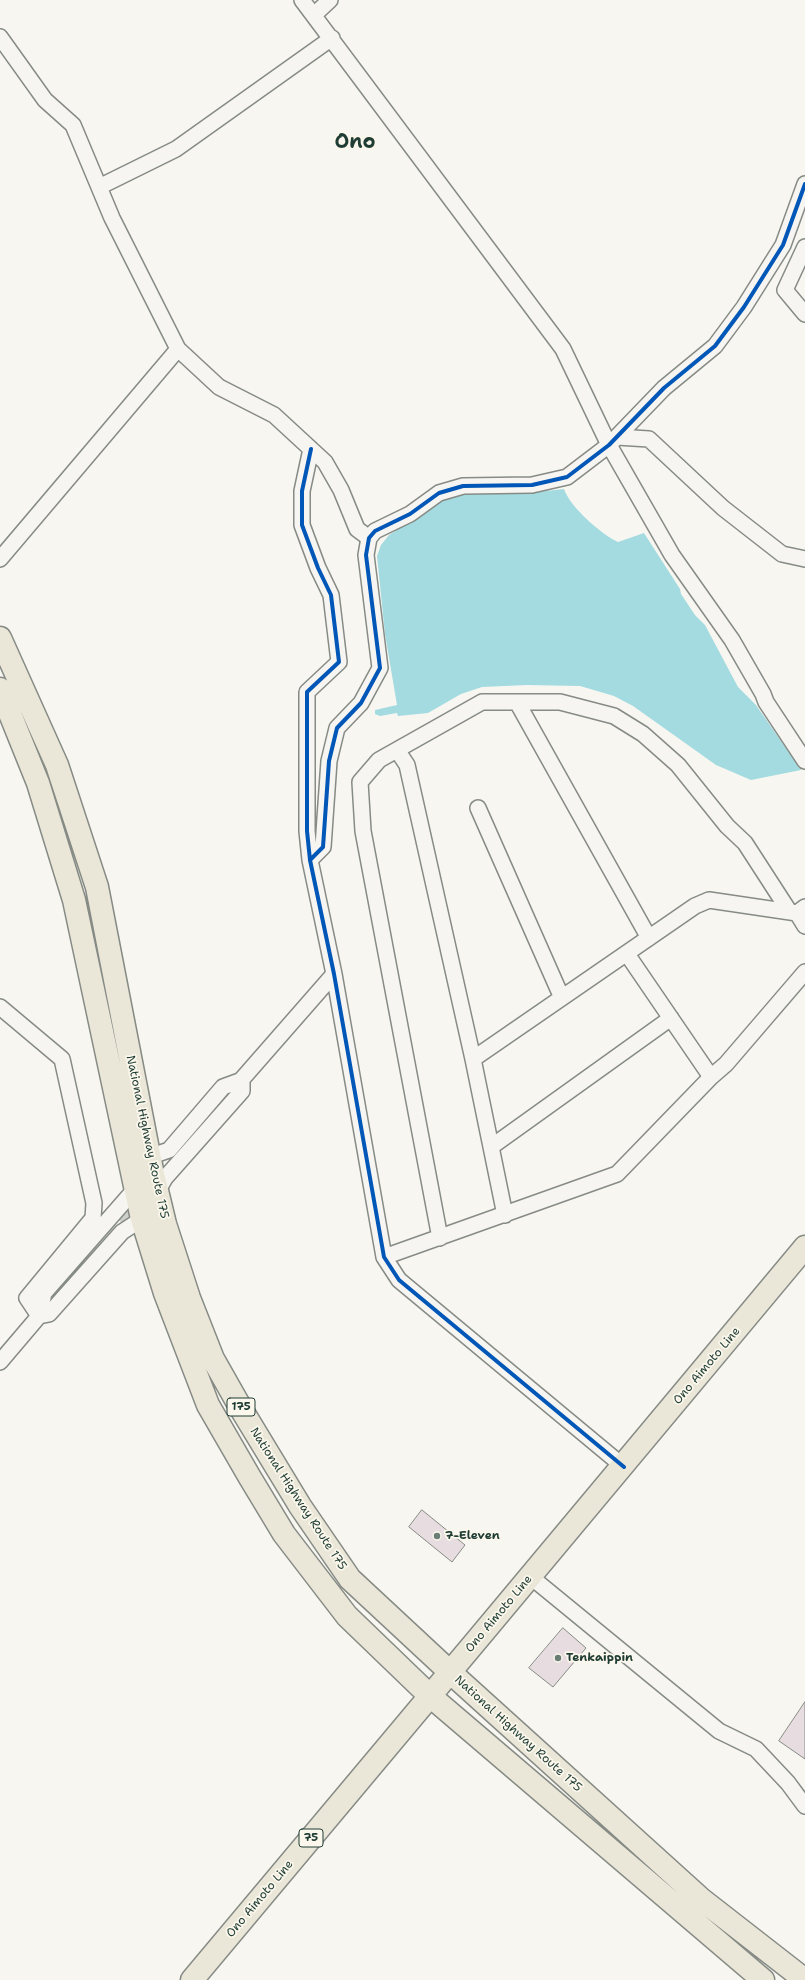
<!DOCTYPE html>
<html>
<head>
<meta charset="utf-8">
<style>
  body { margin:0 }
  canvas { display:block; background:#f8f6f0 }
</style>
</head>
<body>
<canvas width="805" height="1980"></canvas>
<script>
const ctx = document.querySelector('canvas').getContext('2d');
ctx.lineJoin = 'round';
function fillPath(path, color) { ctx.fillStyle = color; ctx.fill(path, 'evenodd'); }
function strokePath(path, color, width, dash) { ctx.strokeStyle = color; ctx.lineWidth = width; ctx.lineCap = dash ? 'butt' : 'round'; ctx.setLineDash(dash || []); ctx.stroke(path); }
function write(font, color, halo, rows, align = 'center') {
  ctx.font = font + ' "Shantell Sans",sans-serif'; ctx.lineWidth = 3.5; ctx.setLineDash([]); ctx.textBaseline = 'middle'; ctx.strokeStyle = halo; ctx.fillStyle = color; for (const [text, x, y, turn = 0] of rows) {
    ctx.save(); ctx.translate(x, y); ctx.rotate((+turn || 0) * Math.PI / 180); ctx.textAlign = isNaN(turn) ? turn : align; if (halo) ctx.strokeText(text, 0, 0); ctx.fillText(text, 0, 0); ctx.restore();
  }
}
const water = new Path2D(`
  M564,489c6,18 37,45 54,53l26,-9 36,56 1,5 14,21 10,10 33,62 18,18 45,65 -50,10 -35,-15 -83,-59 -19,-10 -34,-10 -53,-1 -45,2 -21,7 -33,19 -30,3 -1,-3 -17,3 -5,-2v-4l22,-5 -12,-71 -8,-78 4,-11 8,-10 61,-39 18,-4 59,1z`);
const building = new Path2D(`
  M422,1510l43,35 -13,17 -43,-35z
  M563,1628l23,20 -33,39 -24,-19z
  M805,1702v57l-26,-18z`);
const streetTunnel = new Path2D(`
  M120,1221l22,-25`);
const street = new Path2D(`
  M302,0l261,349 46,96 63,110 60,85 31,54 3,8 39,59
  M315,14l15,-14
  M0,37l45,63 28,25 39,93 66,131 41,38 55,28 51,47 16,28 16,39 12,9
  M99,187l77,-38 156,-111
  M805,247l-20,43 20,24
  M617,437l32,2 74,69 59,46 23,5
  M311,449l-9,42v34l16,43 13,27 8,67 -32,30v139l3,29 24,114 50,283 15,23 225,187
  M0,559l178,-210
  M517,702l132,236
  M397,750l10,15 66,294 32,156
  M478,808l84,190
  M310,860l13,-13 6,-86 8,-33 24,-25 19,-35 -14,-113 3,-17 6,-7 35,-17 29,-21 24,-7 69,-1 35,-8 42,-32 55,-57 51,-42 29,-39 39,-62 22,-61
  M797,913l8,13
  M0,1007l62,52 32,144 -1,15 -66,80 12,18
  M473,1059l222,-153 14,-6 88,13 8,-6
  M711,1077l15,-13 79,-92
  M236,1086l98,-112
  M491,1147l180,-129
  M149,1157l20,-7 54,-63 19,-7v11l-77,87 -8,14
  M136,1188l-92,105 -5,23 10,-2 73,-82 20,-13
  M440,1238l-77,-407 -3,-49 19,-22 103,-58h78l54,14 29,18 35,31 49,61 18,17 44,68
  M384,1257l233,-83 94,-97 -84,-123
  M0,1362l45,-53
  M531,1577l188,154 37,18 32,34 17,23`);
const primary = new Path2D(`
  M192,1980c204,-245 410,-487 613,-733`);
const highway = new Path2D(`
  M0,638l57,127 40,122 55,283 13,54 24,74 24,61 30,53 57,94 50,73 100,93 251,227 104,81
  M0,689l38,94 36,117 68,319 23,74 43,112 41,71 35,58 63,82 82,79 334,285`);
const cycleway = new Path2D(`
  M311,449l-9,42v34l16,43 13,27 8,67 -32,30v139l3,29 24,114 50,283 15,23 225,187
  M310,860l13,-13 6,-86 8,-33 24,-25 19,-35 -14,-113 3,-17 6,-7 35,-17 29,-21 24,-7 69,-1 35,-8 42,-32 55,-57 51,-42 29,-39 39,-62 22,-61`);
const markers = [
  [437,1536,4,"#6b7e76"],
  [558,1658,4,"#6b7e76"]
];
const shields = [
  [241,1407,28],
  [311,1838,24]
];
const shieldNames = [
  ["175",241,1407],
  ["75",311,1838]
];
const streetNames = [
  ["National Highway Route 175",147,1137,78],
  ["Ono Aimoto Line",707,1366,-50],
  ["National Highway Route 175",298,1499,57],
  ["Ono Aimoto Line",499,1614,-50],
  ["National Highway Route 175",518,1734,42],
  ["Ono Aimoto Line",260,1899,-50]
];
const poiNames = [
  ["7-Eleven",445,1536],
  ["Tenkaippin",566,1658]
];
const townNames = [
  ["Ono",355,143]
];
fillPath(water, '#a4dbe1');
fillPath(building, '#e7dde0');
strokePath(building, '#868b86', 1);
strokePath(streetTunnel, '#cdd1ca', 15, [15, 8]);
strokePath(street, '#868b86', 18);
strokePath(primary, '#868b86', 25);
strokePath(highway, '#868b86', 25);
strokePath(street, '#f6f5f1', 15);
strokePath(primary, '#ebe7d8', 22);
strokePath(highway, '#ebe7d8', 22);
strokePath(cycleway, '#0057b8', 4);
for (const [x, y, r, color] of markers) { const dot = new Path2D(); dot.arc(x, y, r, 0, 2 * Math.PI); ctx.fillStyle = color; ctx.fill(dot); strokePath(dot, '#fbf7ec', 1.5); }
for (const [x, y, w] of shields) { const box = new Path2D(); box.roundRect(x - w / 2, y - 9, w, 18, 3); ctx.fillStyle = '#fbf7ec'; ctx.fill(box); strokePath(box, '#1f3d34', 1); }
write('bold 11px', '#1f3d34', null, shieldNames);
write('12px', '#1f3d34', '#fbf7ec', streetNames);
write('bold 12px', '#1f3d34', '#fbf7ec', poiNames, 'left');
write('bold 20px', '#1f3d34', '#fbf7ec', townNames);
</script>
</body>
</html>
